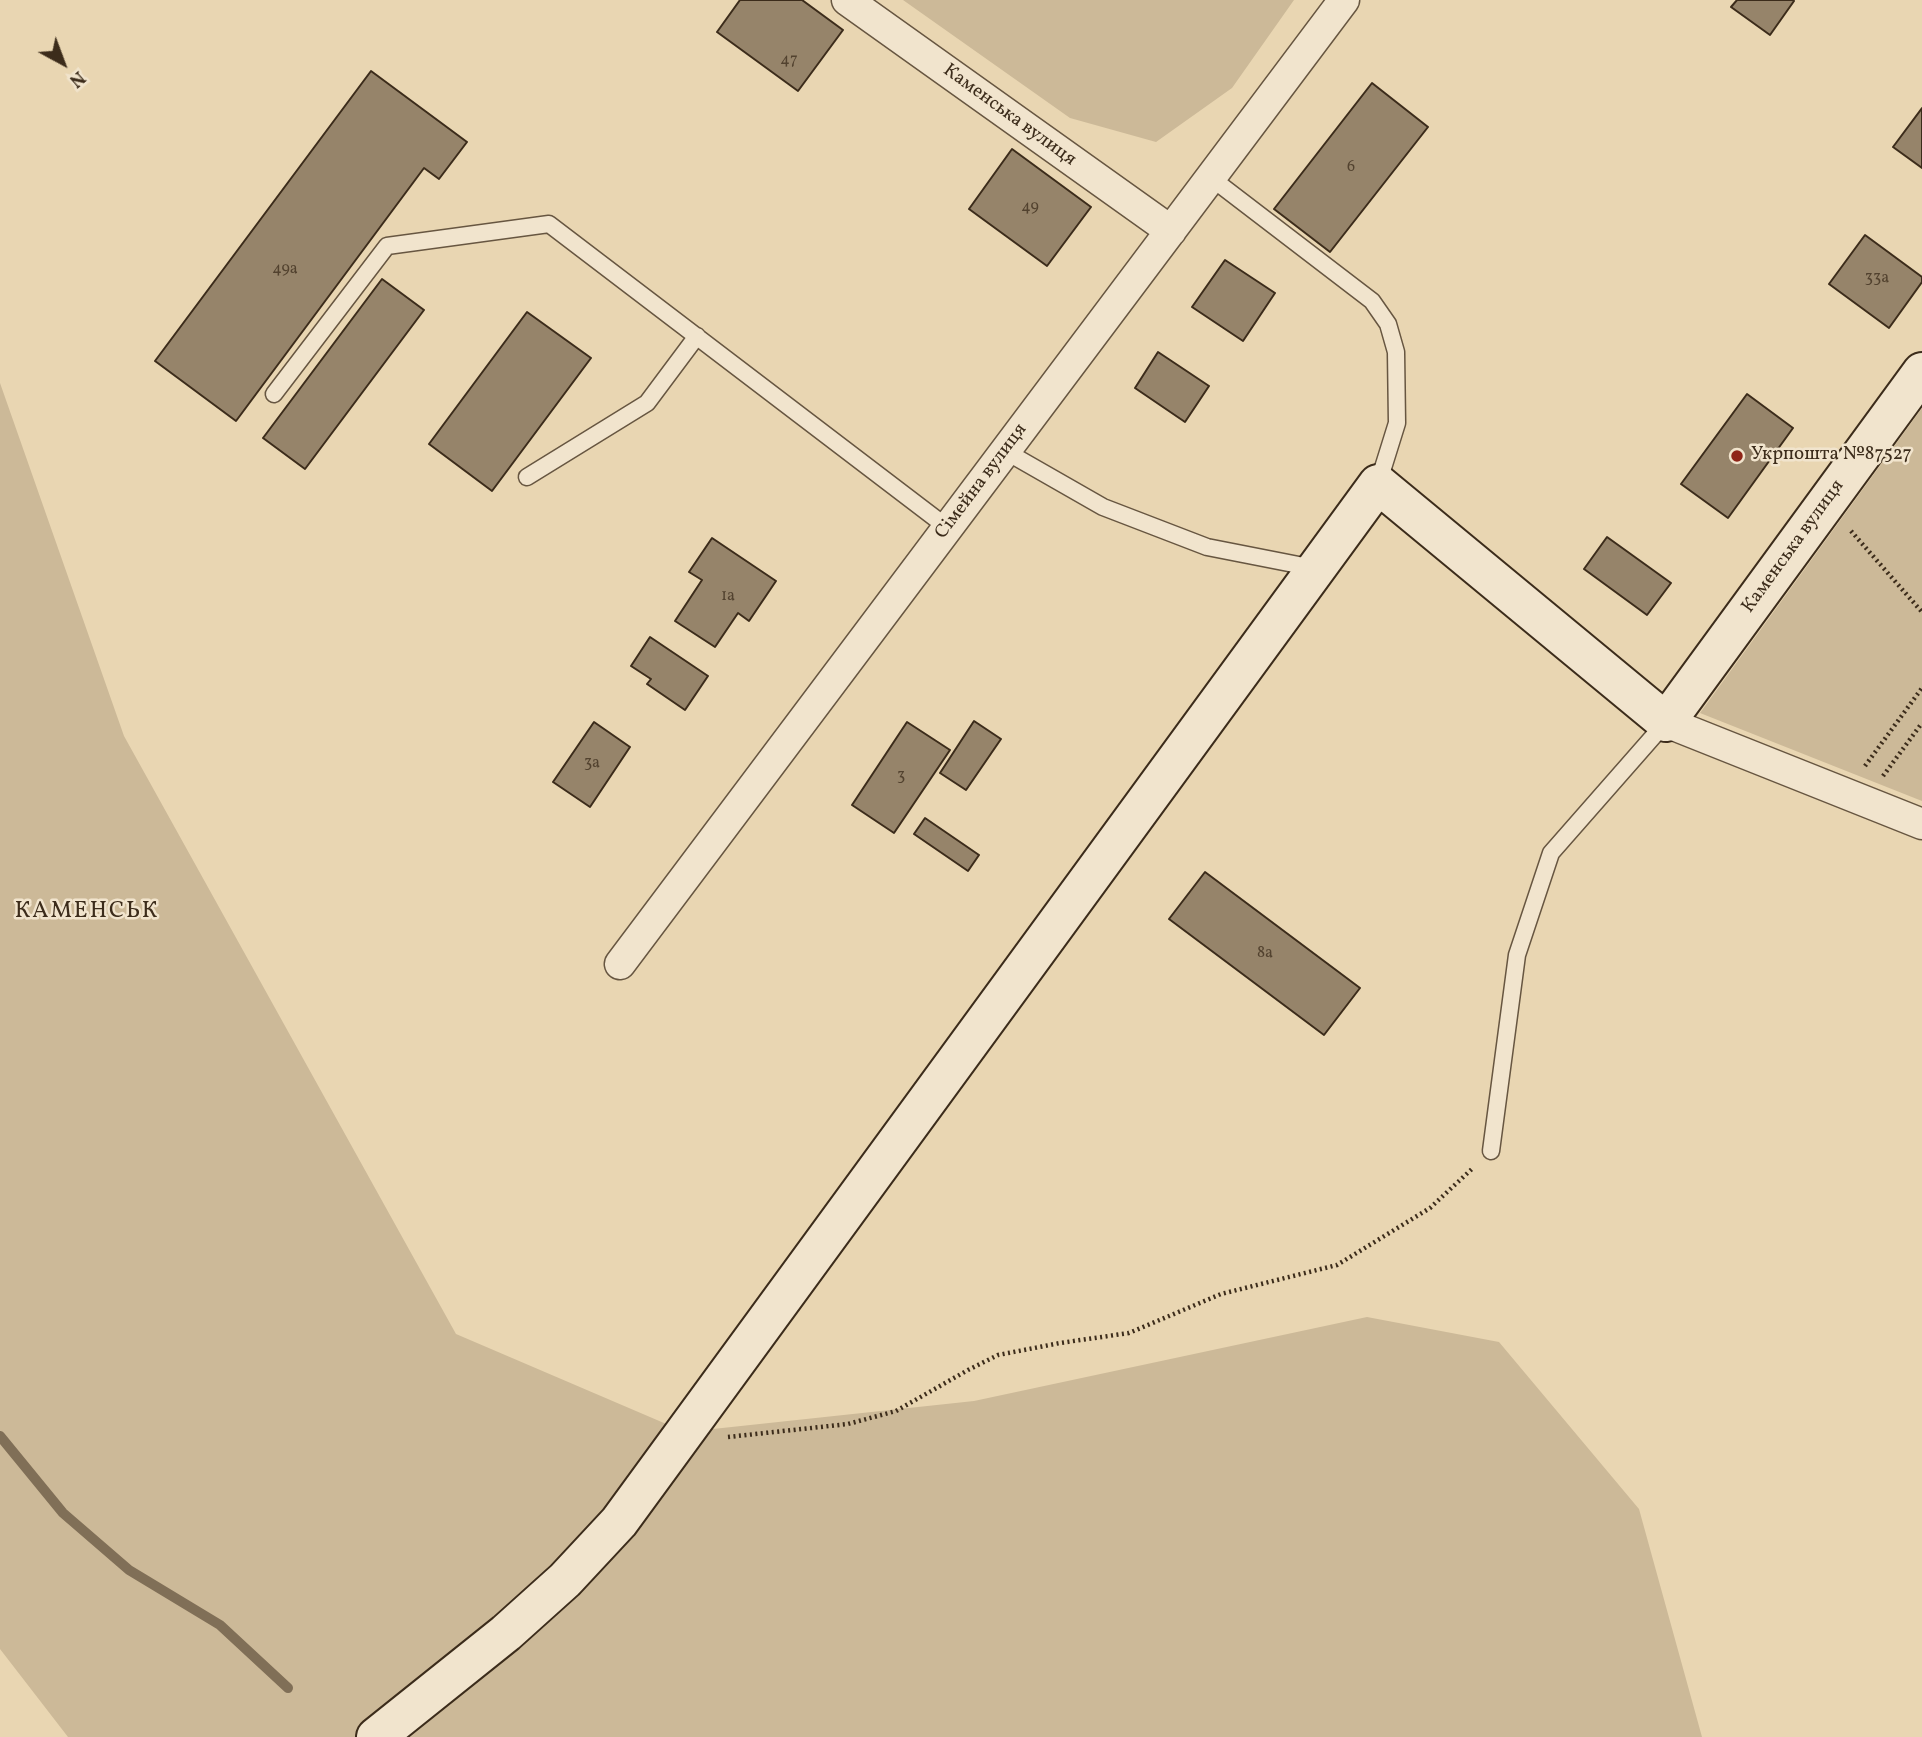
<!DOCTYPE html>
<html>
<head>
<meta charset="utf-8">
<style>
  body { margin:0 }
  #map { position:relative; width:1922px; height:1737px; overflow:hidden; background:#e9d6b2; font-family:Vollkorn,serif }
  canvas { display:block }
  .north { position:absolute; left:28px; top:28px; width:70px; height:70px; -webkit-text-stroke:5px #f1e4cd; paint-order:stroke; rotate:139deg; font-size:19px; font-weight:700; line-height:28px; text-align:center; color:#3c2c1b }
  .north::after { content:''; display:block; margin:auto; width:24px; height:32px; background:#3c2c1b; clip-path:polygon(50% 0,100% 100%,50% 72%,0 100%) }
</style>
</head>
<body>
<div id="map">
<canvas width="1922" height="1737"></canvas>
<div class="north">N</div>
</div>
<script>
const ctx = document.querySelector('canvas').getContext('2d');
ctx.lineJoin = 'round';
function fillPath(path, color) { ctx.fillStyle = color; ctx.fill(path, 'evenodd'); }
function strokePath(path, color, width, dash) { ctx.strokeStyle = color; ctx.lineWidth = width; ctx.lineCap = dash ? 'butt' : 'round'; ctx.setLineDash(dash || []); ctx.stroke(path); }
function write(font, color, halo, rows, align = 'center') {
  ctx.font = font + ' Vollkorn,serif'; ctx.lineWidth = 5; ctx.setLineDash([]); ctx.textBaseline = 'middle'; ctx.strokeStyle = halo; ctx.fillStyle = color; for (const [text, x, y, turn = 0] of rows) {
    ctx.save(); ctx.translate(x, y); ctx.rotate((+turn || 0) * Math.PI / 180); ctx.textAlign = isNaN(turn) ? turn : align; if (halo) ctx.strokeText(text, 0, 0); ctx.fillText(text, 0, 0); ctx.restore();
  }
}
const green = new Path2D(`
  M903,0h391l-62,88 -76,54 -86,-24z
  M0,383l124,353 332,598 229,98 289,-31 393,-84 132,25 140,167 63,228h-1634l-68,-88z
  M1922,408v393l-222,-88z`);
const stream = new Path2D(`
  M0,1436l63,77 66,57 91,55 68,63`);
const building = new Path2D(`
  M740,0h62l41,30 -45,61 -81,-59z
  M1737,0h56l1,1 -24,34 -39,-28z
  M371,71l96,71 -28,37 -15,-11 -188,253 -81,-60z
  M1372,83l56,44 -98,125 -56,-43z
  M1922,108v60l-29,-21z
  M1012,149l79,58 -44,59 -78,-57z
  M1865,235l57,42v5l-33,46 -60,-44z
  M1225,260l50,33 -32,48 -51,-34z
  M382,279l42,31 -119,159 -42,-31z
  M527,312l64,46 -99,133 -63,-47z
  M1158,352l51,34 -24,36 -50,-34z
  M1747,394l46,34 -65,90 -47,-34z
  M1607,537l64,46 -24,32 -63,-46z
  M712,538l64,43 -27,40 -11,-8 -23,34 -40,-26 27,-41 -13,-8z
  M650,637l58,39 -23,34 -38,-26 4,-5 -20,-13z
  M974,721l27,18 -35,51 -26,-17z
  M594,722l36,25 -40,60 -37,-25z
  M907,722l43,28 -56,83 -42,-28z
  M925,818l54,37 -11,16 -54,-37z
  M1205,872l155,116 -36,47 -155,-116z`);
const path = new Path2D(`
  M1851,531l71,81
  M1865,766l57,-78
  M1883,776l39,-53
  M728,1437l120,-13 48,-13 72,-41 30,-15 62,-12 69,-10 92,-39 116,-29 93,-57 43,-40`);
const lane = new Path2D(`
  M1210,177l162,124 16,23 8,28 1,71 -19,61
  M274,394l113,-148 162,-22 399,304
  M1005,451l98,56 104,40 107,21
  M527,477l120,-74 50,-67
  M1491,1151l26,-196 34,-102 115,-131`);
const street = new Path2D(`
  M847,0l324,231
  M1666,722l256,102
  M620,964l724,-964`);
const secondary = new Path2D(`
  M376,1737l130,-104 59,-53 54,-58 759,-1038 288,238 256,-350`);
const markers = [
  [1737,456,7,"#8f2418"]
];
const numberNames = [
  ["47",789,61],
  ["6",1351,168],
  ["49",1030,208],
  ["49а",285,270],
  ["33а",1877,279],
  ["1а",728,597],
  ["3а",592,764],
  ["3",901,777],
  ["8а",1265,954]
];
const streetNames = [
  ["Каменська вулиця",1009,116,36],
  ["Сімейна вулиця",982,482,-53],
  ["Каменська вулиця",1794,547,-54]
];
const poiNames = [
  ["Укрпошта №87527",1751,456]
];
const quarterNames = [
  ["КАМЕНСЬК",87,913]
];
fillPath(green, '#ccb998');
strokePath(stream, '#806f57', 10);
fillPath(building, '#96846a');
strokePath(building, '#3c2c1b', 2);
strokePath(lane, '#675641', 19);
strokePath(street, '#675641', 33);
strokePath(secondary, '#3c2c1b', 42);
strokePath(path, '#3c2c1b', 4.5, [2, 3.5]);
strokePath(lane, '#f1e4cd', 16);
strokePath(street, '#f1e4cd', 30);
strokePath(secondary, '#f1e4cd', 38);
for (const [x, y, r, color] of markers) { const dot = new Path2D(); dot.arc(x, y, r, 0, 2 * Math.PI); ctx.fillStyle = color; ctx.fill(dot); strokePath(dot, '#f1e4cd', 2.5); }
write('16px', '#52422f', null, numberNames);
write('19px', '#3c2c1b', '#f1e4cd', streetNames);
write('19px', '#3c2c1b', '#f1e4cd', poiNames, 'left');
ctx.letterSpacing = '2px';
write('23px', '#3c2c1b', '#f1e4cd', quarterNames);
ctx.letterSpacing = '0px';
</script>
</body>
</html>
